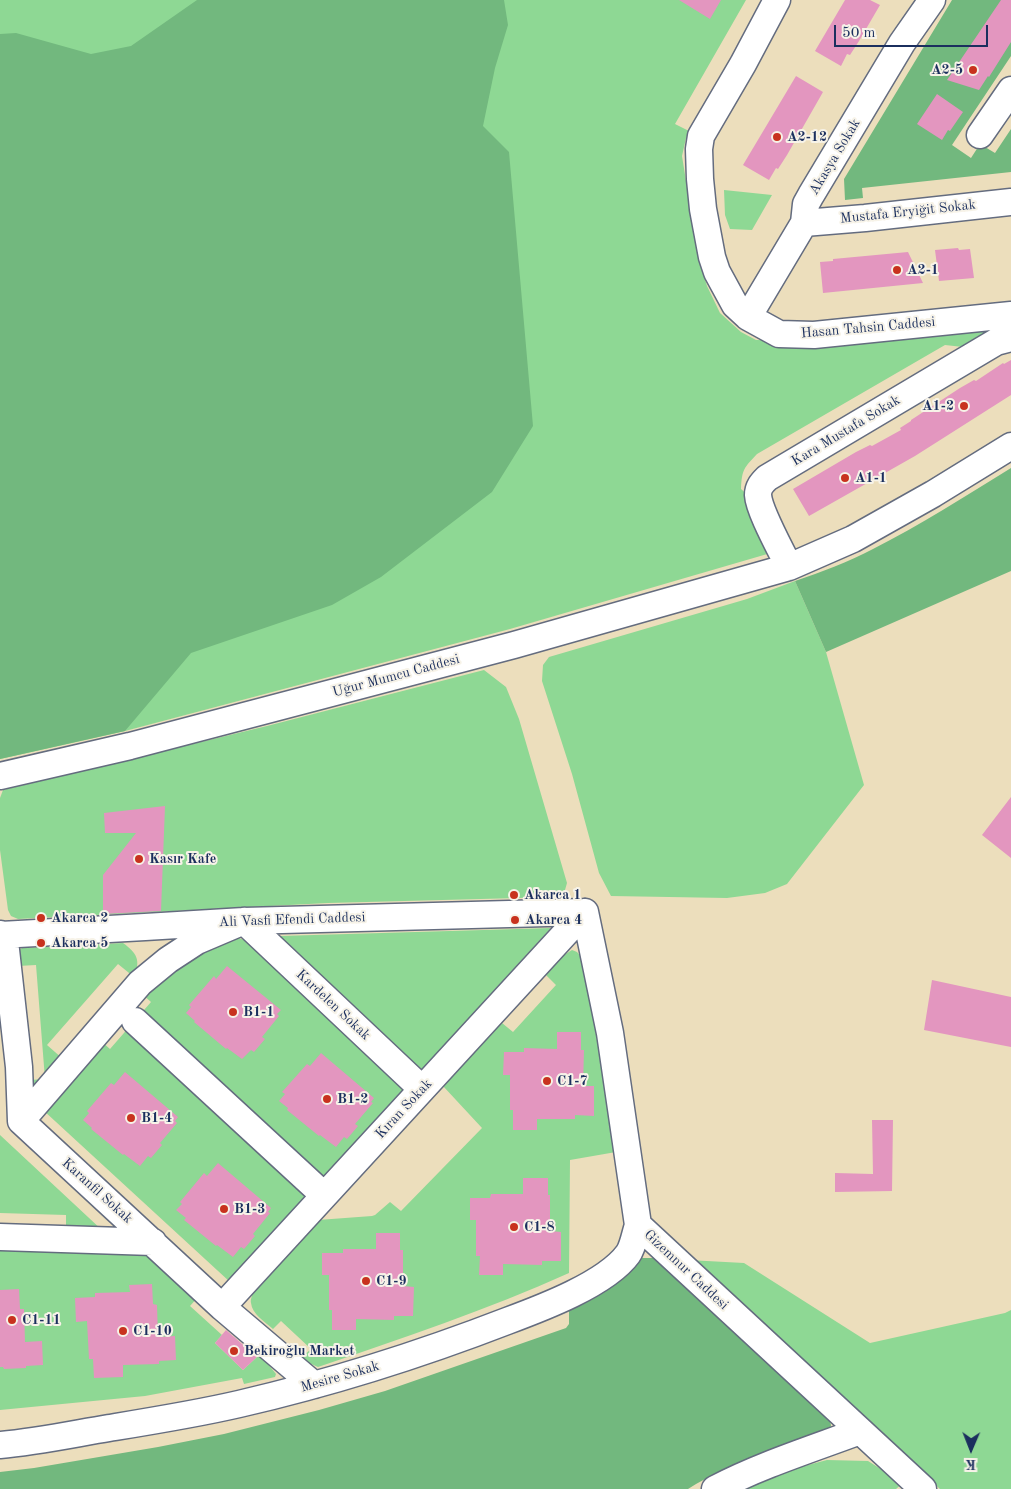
<!DOCTYPE html>
<html>
<head>
<meta charset="utf-8">
<style>
  body { margin:0 }
  #map { position:relative; width:1011px; height:1489px; overflow:hidden; background:#ecdebc; font-family:"Old Standard TT",serif }
  canvas { display:block }
  .north { position:absolute; left:946px; top:1424px; width:50px; height:50px; -webkit-text-stroke:4px #f7f3e8; paint-order:stroke; rotate:181deg; font-size:14px; font-weight:700; line-height:20px; text-align:center; color:#1b2f5e }
  .north::after { content:''; display:block; margin:auto; width:18px; height:22px; background:#1b2f5e; clip-path:polygon(50% 0,100% 100%,50% 72%,0 100%) }
  .scale { position:absolute; left:834px; top:25px; width:154px; height:22px; box-sizing:border-box; border:2px solid #1b2f5e; border-top:0; padding-left:6px; font-size:15px; line-height:18px; white-space:nowrap; color:#1b2f5e; -webkit-text-stroke:4px #f7f3e8; paint-order:stroke }
</style>
</head>
<body>
<div id="map">
<canvas width="1011" height="1489"></canvas>
<div class="north">K</div>
<div class="scale">50 m</div>
</div>
<script>
const ctx = document.querySelector('canvas').getContext('2d');
ctx.lineJoin = 'round';
function fillPath(path, color) { ctx.fillStyle = color; ctx.fill(path, 'evenodd'); }
function strokePath(path, color, width, dash) { ctx.strokeStyle = color; ctx.lineWidth = width; ctx.lineCap = dash ? 'butt' : 'round'; ctx.setLineDash(dash || []); ctx.stroke(path); }
function write(font, color, halo, rows, align = 'center') {
  ctx.font = font + ' "Old Standard TT",serif'; ctx.lineWidth = 4; ctx.setLineDash([]); ctx.textBaseline = 'middle'; ctx.strokeStyle = halo; ctx.fillStyle = color; for (const [text, x, y, turn = 0] of rows) {
    ctx.save(); ctx.translate(x, y); ctx.rotate((+turn || 0) * Math.PI / 180); ctx.textAlign = isNaN(turn) ? turn : align; if (halo) ctx.strokeText(text, 0, 0); ctx.fillText(text, 0, 0); ctx.restore();
  }
}
const green = new Path2D(`
  M0,0h746l-71,124 14,7 -3,7 -4,18 16,100 9,30 13,27 21,19 15,8 65,1 186,-19 -44,25 -18,-2 -188,109c-13,14 -15,15 -16,35l20,18 20,43 -271,79 -385,102 -125,28z
  M724,190l48,5 -20,35 -22,-1 -5,-14z
  M795,581l31,71 38,133 -77,99 -22,9 -38,5 -116,-2 -12,-23 -27,-99 -30,-93 1,-16 6,-8 198,-58z
  M484,670l22,17 13,32 48,164 -2,7 -8,7 -229,6 -310,16 -7,-3 -3,-6 -8,-60v-52l3,-8 264,-64z
  M551,928l-131,144 -81,-76 -59,-60z
  M236,937l11,4 157,148 -174,193 -187,-172 59,-68 8,7 41,-47 -9,-8 32,-31z
  M123,943c14,10 18,17 11,34l-16,-13 -71,81 16,14 -22,26 -6,1 -5,-6 15,-1 -9,-114 -18,1v-15l4,-3z
  M572,950l5,2 5,6 23,126 11,68 -46,8 -1,113c-82,37 -166,65 -251,94l-9,-4 -7,-6 9,-8 -30,-28 -8,8c-8,-7 -21,-15 -22,-26 -1,-4 2,-9 3,-13l64,-70 54,-4 3,-1 15,-13 11,9 81,-83 -39,-42 59,-63 11,9 43,-47 -10,-10 18,-20z
  M0,1135l103,96 -37,-1v-15l-66,-2z
  M0,1248l148,6 50,43 -8,9 32,29 -7,8 28,27 17,-16 16,20 -1,3 -31,7 -2,-6 -97,18 -145,14z
  M688,1260l56,3 126,80 135,-30 6,-3v179h-71z
  M827,1460l41,1 35,22 -7,6h-157l54,-20z`);
const forest = new Path2D(`
  M197,0h307l4,25 -13,43 -12,58 26,26 24,274 -41,66 -111,85 -49,28 -141,48 -66,78 -125,28v-725l16,-1 75,21 40,-8z
  M952,0h59v56l-59,89 19,13 9,-14 15,9 16,-24v43l-149,16 1,10 -18,2 -1,-21z
  M1011,468v103l-185,81 -31,-71c27,-9 53,-19 78,-32 47,-24 93,-53 138,-81z
  M641,1258h14l175,161 1,7 -3,5c-48,17 -97,31 -140,58h-688v-17l34,-4 124,-21 66,-13 95,-24 66,-19 181,-63 3,-4v-19z`);
const building = new Path2D(`
  M679,0h42l-11,19z
  M845,0h25l10,5 -21,36 -9,14 -3,-1 -6,12 -26,-15z
  M1001,0h10v42l-22,35 -1,-1 -9,14 -32,-10z
  M796,76l27,16 -36,63 -9,14 -2,-1 -7,12 -26,-15z
  M937,94l26,18 -13,19 -2,-1 -6,10 -25,-16z
  M958,248l1,2 11,-1 4,29 -35,3 -4,-31z
  M908,252l15,31 -100,10 -3,-31 13,-1v-2z
  M1011,360v35l-96,61 -106,60 -16,-27 63,-37 14,-7 2,1 29,-16 -1,-2 11,-7v-1l49,-32 14,-8 2,1 27,-18 1,1z
  M1011,797v61l-29,-23z
  M165,806l-4,105 -58,3v-39l33,-42h-31l-1,-20z
  M227,966l54,44 -4,4 2,2 -17,21 3,2 -11,13 -3,-2 -9,9 -15,-11 -1,1 -32,-27 1,-1 -9,-8 5,-6 -2,-2 25,-29 2,3z
  M932,980l79,17v50l-87,-17z
  M557,1032h24v18h3l-1,36h11v30l-19,-1v4h-38v11h-24v-20h-3v-35h-7l1,-23h20v-4l33,1z
  M321,1053l53,45 -3,4 2,1 -18,21 3,2 -11,13 -3,-2 -8,10 -16,-12 -1,1 -32,-26 1,-2 -9,-7 6,-7 -3,-2 25,-28 3,2z
  M125,1072l53,45 -3,4 2,2 -17,20 2,2 -11,13 -3,-2 -8,10 -16,-12 -1,1 -32,-26 1,-1 -9,-8 6,-7 -2,-2 24,-28 3,2z
  M872,1120h21l-1,71 -57,1v-19l38,1z
  M218,1163l53,45 -3,4 2,1 -17,21 2,2 -11,13 -3,-2 -8,10 -16,-12 -1,1 -32,-26 2,-2 -10,-8 6,-6 -2,-2 24,-29 3,3z
  M523,1178h25v17h2v36l11,1v29h-19v4l-39,-1v11h-24l1,-19h-4v-36h-6v-22h20l1,-4h32z
  M376,1233h24v17h3v36l11,1 -1,29h-19v4l-38,-1v11h-24v-20h-3v-35h-7v-22h21v-4h33z
  M152,1284l1,20 4,1 1,32 17,-1 1,24 -17,1v3l-36,1v12l-29,1 -1,-19h-4l-2,-38 -11,1 -1,-24 20,-1v-4l35,-1 -1,-7z
  M19,1289l1,20h4l1,33 17,-1 1,24 -17,1v2l-22,1 -1,-2h-3v-77z
  M226,1330l31,27 -14,13 -28,-27z`);
const minor = new Path2D(`
  M777,0l-34,64 -42,72 -2,13 1,30 3,30 9,48 5,15 18,33 13,12 31,17 35,1 197,-20
  M980,135l31,-45
  M804,223l61,-5 146,-16
  M748,317l56,-94 2,-19 5,-9 91,-152 30,-43
  M789,567c-8,-17 -30,-56 -31,-72 0,-8 4,-12 9,-17l229,-136 15,-4
  M0,776l130,-30 384,-101 275,-78 64,-28 80,-45 78,-48
  M585,912l25,121 28,192 285,264
  M1,934l5,16 13,117 2,54 201,186 92,78
  M0,935l145,-8 99,-6 341,-9
  M135,1021l180,166
  M21,1121l119,-138 28,-23 29,-19 47,-20 178,168
  M0,1237l153,5
  M222,1307l363,-395
  M0,1445c36,-3 73,-11 109,-17 43,-7 87,-14 130,-24 91,-21 180,-49 268,-83 35,-13 99,-37 121,-67 5,-7 7,-20 10,-29
  M715,1489c46,-24 97,-40 145,-58`);
const markers = [
  [973,70,5,"#c8321e"],
  [777,137,5,"#c8321e"],
  [897,270,5,"#c8321e"],
  [964,406,5,"#c8321e"],
  [845,478,5,"#c8321e"],
  [139,859,5,"#c8321e"],
  [514,895,5,"#c8321e"],
  [41,918,5,"#c8321e"],
  [515,920,5,"#c8321e"],
  [41,943,5,"#c8321e"],
  [233,1012,5,"#c8321e"],
  [547,1081,5,"#c8321e"],
  [327,1099,5,"#c8321e"],
  [131,1118,5,"#c8321e"],
  [224,1209,5,"#c8321e"],
  [514,1227,5,"#c8321e"],
  [366,1281,5,"#c8321e"],
  [12,1320,5,"#c8321e"],
  [123,1331,5,"#c8321e"],
  [234,1351,5,"#c8321e"]
];
const poiNames = [
  ["A2-5",963,70,"right"],
  ["A2-12",787,137],
  ["A2-1",907,270],
  ["A1-2",954,406,"right"],
  ["A1-1",855,478],
  ["Kasır Kafe",149,859],
  ["Akarca 1",524,895],
  ["Akarca 2",51,918],
  ["Akarca 4",525,920],
  ["Akarca 5",51,943],
  ["B1-1",243,1012],
  ["C1-7",557,1081],
  ["B1-2",337,1099],
  ["B1-4",141,1118],
  ["B1-3",234,1209],
  ["C1-8",524,1227],
  ["C1-9",376,1281],
  ["C1-11",22,1320],
  ["C1-10",133,1331],
  ["Bekiroğlu Market",244,1351]
];
const streetNames = [
  ["Akasya Sokak",835,157,-59],
  ["Mustafa Eryiğit Sokak",908,212,-6],
  ["Hasan Tahsin Caddesi",868,328,-5],
  ["Kara Mustafa Sokak",846,431,-31],
  ["Uğur Mumcu Caddesi",396,676,-15],
  ["Ali Vasfi Efendi Caddesi",292,920,-2],
  ["Kardelen Sokak",333,1005,43],
  ["Kıran Sokak",404,1109,-47],
  ["Karanfil Sokak",97,1191,42],
  ["Gizemnur Caddesi",686,1270,43],
  ["Mesire Sokak",340,1377,-16]
];
fillPath(green, '#8ed894');
fillPath(forest, '#72b87e');
fillPath(building, '#e396bf');
strokePath(minor, '#646c7f', 29);
strokePath(minor, '#fff', 26);
for (const [x, y, r, color] of markers) { const dot = new Path2D(); dot.arc(x, y, r, 0, 2 * Math.PI); ctx.fillStyle = color; ctx.fill(dot); strokePath(dot, '#f7f3e8', 2); }
write('bold 14px', '#1b2f5e', '#f7f3e8', poiNames, 'left');
write('14px', '#1b2f5e', '#f7f3e8', streetNames);
</script>
</body>
</html>
